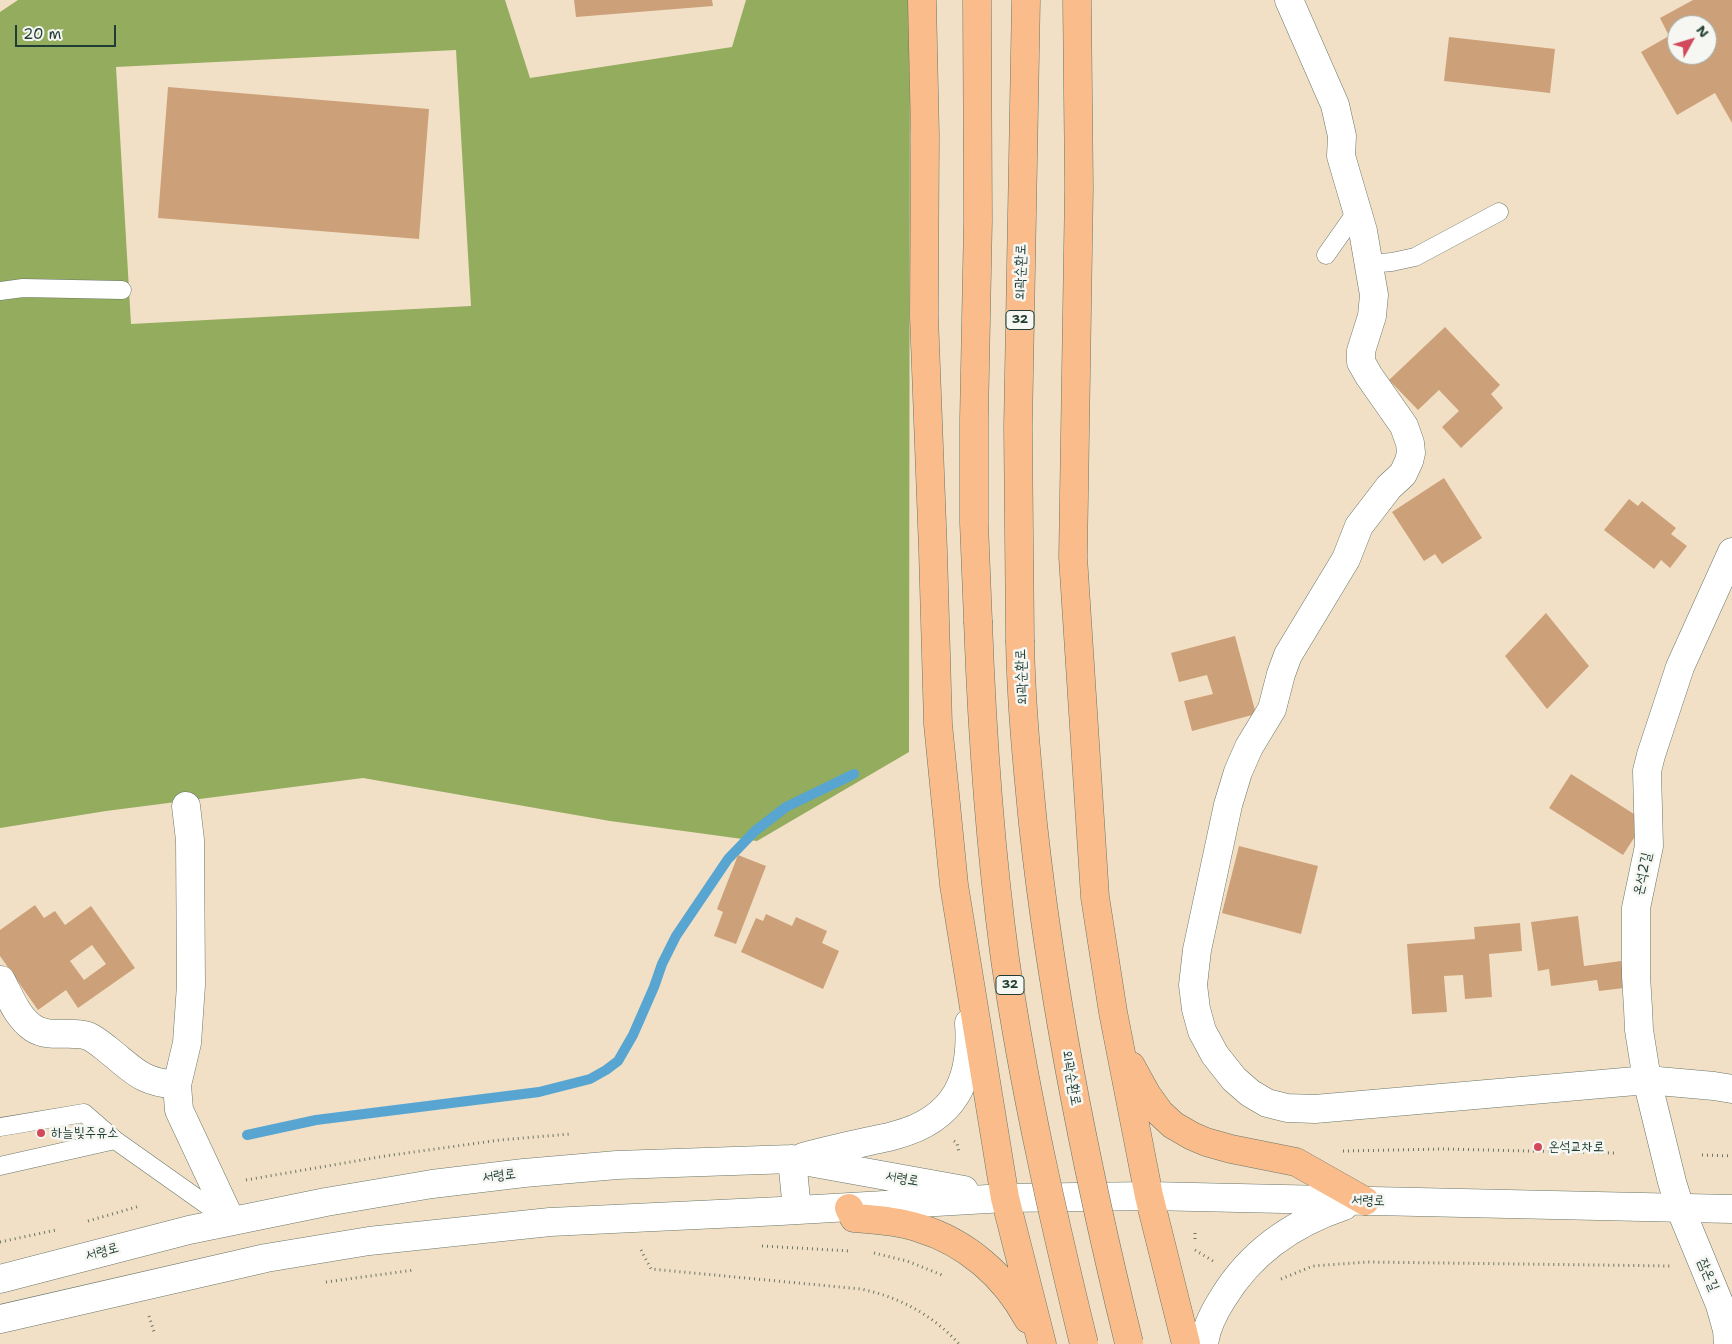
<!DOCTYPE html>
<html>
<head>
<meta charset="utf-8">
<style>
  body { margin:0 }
  #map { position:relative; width:1732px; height:1344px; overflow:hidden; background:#f2e0c6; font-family:"Shantell Sans",sans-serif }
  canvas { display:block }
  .north { position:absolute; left:1667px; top:15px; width:50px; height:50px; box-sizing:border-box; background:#f6f6f2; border:1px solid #a0aca6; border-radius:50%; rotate:51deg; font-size:14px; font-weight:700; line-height:20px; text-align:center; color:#1f3d34 }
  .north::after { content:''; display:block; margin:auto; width:18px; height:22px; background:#d1495b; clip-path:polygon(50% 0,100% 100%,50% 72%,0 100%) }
  .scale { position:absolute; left:15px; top:25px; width:101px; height:22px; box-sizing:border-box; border:2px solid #1f3d34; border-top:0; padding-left:6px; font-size:15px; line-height:18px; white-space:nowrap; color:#1f3d34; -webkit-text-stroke:4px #f6f6f2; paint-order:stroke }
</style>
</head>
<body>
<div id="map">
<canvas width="1732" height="1344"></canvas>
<div class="north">N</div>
<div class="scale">20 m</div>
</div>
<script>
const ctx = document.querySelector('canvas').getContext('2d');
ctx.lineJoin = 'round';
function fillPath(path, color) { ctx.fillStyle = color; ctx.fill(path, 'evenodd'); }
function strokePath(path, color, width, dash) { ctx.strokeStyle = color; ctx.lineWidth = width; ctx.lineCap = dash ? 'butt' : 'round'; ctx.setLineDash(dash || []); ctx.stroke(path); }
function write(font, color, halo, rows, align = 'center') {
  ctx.font = font + ' "Shantell Sans","Poor Story",sans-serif'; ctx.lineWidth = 5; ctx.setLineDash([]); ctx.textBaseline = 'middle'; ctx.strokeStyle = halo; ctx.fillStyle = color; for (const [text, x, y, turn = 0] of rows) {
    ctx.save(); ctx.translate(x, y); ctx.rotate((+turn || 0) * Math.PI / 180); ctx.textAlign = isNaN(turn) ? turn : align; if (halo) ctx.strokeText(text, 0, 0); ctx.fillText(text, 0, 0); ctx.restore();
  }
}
const forest = new Path2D(`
  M18,0h487l25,78 202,-31 14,-47h164l-1,752 -152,89 -147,-20 -247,-43 -257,33 -106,17v-816zM456,50l15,256 -340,18 -15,-257z`);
const stream = new Path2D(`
  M247,1135l69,-15 223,-28 51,-13 16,-9 12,-9 15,-26 21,-48 8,-23 14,-28 52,-77 27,-28 31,-24 68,-33`);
const building = new Path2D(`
  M574,0h138l1,6 -137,11z
  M1693,0h39v123l-17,-30 -38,22 -36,-63 28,-16 -9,-18zM1677,25h30v30h-30z
  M1449,37l106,12 -5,44 -106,-12z
  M168,87l261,22 -10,130 -261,-21z
  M1445,327l55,58 -9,9 12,14 -42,40 -19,-21 17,-16 -20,-21 -21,20 -29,-30z
  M1444,478l38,60 -40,26 -7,-10 -11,7 -32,-49z
  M1629,499l9,7 4,-5 34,27 -5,6 16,12 -17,22 -9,-8 -7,9 -50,-39z
  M1546,613l43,53 -42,43 -42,-53z
  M1235,636l21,78 -64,17 -8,-30 29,-7 -6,-19 -28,7 -8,-29z
  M1571,774l74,47 -22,34 -74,-47z
  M1239,846l79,20 -17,68 -79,-21z
  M738,855l28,11 -30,78 -22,-8 9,-24 -6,-3z
  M35,905l9,13 11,-7 10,14 26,-19 44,62 -57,40 -12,-18 -28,20 -38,-54v-26zM92,945l14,19 -22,16 -14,-19z
  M766,914l26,12 4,-9 31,14 -5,12 17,8 -16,38 -82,-37 15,-34 7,3z
  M1578,916l6,50 37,-5 3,27 -25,3 -2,-11 -46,6 -2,-17 -11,2 -7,-49z
  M1520,923l2,28 -33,3 3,43 -27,2 -2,-24 -19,1 3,36 -35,2 -5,-70 68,-5 -1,-12z`);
const path = new Path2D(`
  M954,1141l3,2 2,10
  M1343,1151l100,-2 171,4
  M1702,1155l30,1
  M246,1180l139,-24 115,-16 70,-6
  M88,1221l52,-15
  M1195,1233v9
  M0,1242l56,-12
  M762,1246l88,5
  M641,1250l10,19 210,20c38,8 72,26 98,55
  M1195,1250l18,11
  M874,1253l33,8 35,14
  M1281,1279l32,-13 54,-4 304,4
  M326,1282l88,-12
  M149,1316l6,19`);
const service = new Path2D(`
  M1326,255l31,-44
  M1369,264l23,-2 23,-5 84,-45
  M0,291l23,-3 99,2
  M0,1127l84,-14 31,27
  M0,1166l115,-26 113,80`);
const minor = new Path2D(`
  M1289,0l46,105 7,31 -1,20 22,75 11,64 -2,21 -11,35v11l8,14 35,50 6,17 1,10 -2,8 -6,13 -14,13 -30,39 -13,33 -58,96 -7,19 -9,35 -23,38 -11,25 -10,33 -31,145 -4,35 3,24 6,22 13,24 19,24 16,14 17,10 20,5 28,1 332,-29 67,6 18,3
  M186,806l4,34 1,145 -4,58 -10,42 2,25 52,111
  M1,980c9,17 16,37 32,48 17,11 37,2 55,8 7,3 14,9 19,13 27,21 33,33 70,36
  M1728,1344l-1,-14 -7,-25 -40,-97 -8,-26 -25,-102 -8,-50 -1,-22 -2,-32v-68l13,-62 -2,-75 4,-16 29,-88 52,-115`);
const tertiary = new Path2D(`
  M803,1157c22,-6 44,-11 67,-16 8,-2 17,-3 26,-6 59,-16 77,-55 73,-112
  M792,1159l5,51
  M0,1279l189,-49 137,-28 106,-18 92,-11 93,-8 175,-6 172,31
  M0,1319l266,-61 103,-17 181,-19 231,-11 224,-13 144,-2 583,13
  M1204,1344c2,-17 10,-32 19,-46 28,-46 70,-75 121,-92`);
const trunk = new Path2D(`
  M922,0l3,135 -1,181 9,235 5,173 16,161 51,313 37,146
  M977,0l1,220 -4,199v104l4,98
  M1077,0l2,187 -6,370 22,340 18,115 36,184 37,148
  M1020,640l-2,-213 8,-427
  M1131,1066l16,29 13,18 13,12 19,11 14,6 25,7 65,13 69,39
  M849,1208l5,10c22,2 44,3 65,10 47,14 86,48 109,91`);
const trunkBridge = new Path2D(`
  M978,621c4,113 12,226 27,338 19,130 48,258 79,385
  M1020,640c1,62 7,123 13,184 19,175 54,349 96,519`);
const markers = [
  [41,1133,5,"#d1495b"],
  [1538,1147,5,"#d1495b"]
];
const shields = [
  [1020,320,28],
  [1010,985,28]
];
const shieldNames = [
  ["32",1020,320],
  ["32",1010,985]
];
const streetNames = [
  ["외곽순환로",1021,272,-89],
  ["외곽순환로",1022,677,-92],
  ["온석2길",1643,874,-78],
  ["외곽순환로",1071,1078,80],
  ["서령로",499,1176,-7],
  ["서령로",902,1179,10],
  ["서령로",1368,1201,1],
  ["서령로",102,1252,-15],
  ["잠온길",1708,1275,67]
];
const poiNames = [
  ["하늘빛주유소",51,1133],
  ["온석교차로",1548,1147]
];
fillPath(forest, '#93ac5e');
strokePath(stream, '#57a5d0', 10);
fillPath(building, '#cca179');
strokePath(service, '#697667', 19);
strokePath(minor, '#697667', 29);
strokePath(tertiary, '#697667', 29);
strokePath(trunk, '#697667', 29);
strokePath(path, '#697667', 3, [1, 4]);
strokePath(service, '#fff', 18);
strokePath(minor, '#fff', 28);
strokePath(tertiary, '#fff', 28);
strokePath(trunk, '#f9bc8a', 28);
strokePath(trunkBridge, '#697667', 29, []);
strokePath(trunkBridge, '#f9bc8a', 28);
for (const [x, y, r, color] of markers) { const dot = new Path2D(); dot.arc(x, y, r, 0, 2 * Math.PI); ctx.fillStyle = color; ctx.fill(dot); strokePath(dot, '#f6f6f2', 2); }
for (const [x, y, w] of shields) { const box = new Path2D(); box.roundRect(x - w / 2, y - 9.5, w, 19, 4); ctx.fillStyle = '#f6f6f2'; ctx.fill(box); strokePath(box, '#1f3d34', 1); }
write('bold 12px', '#1f3d34', null, shieldNames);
write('14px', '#1f3d34', '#f6f6f2', streetNames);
write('14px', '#1f3d34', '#f6f6f2', poiNames, 'left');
</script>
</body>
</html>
